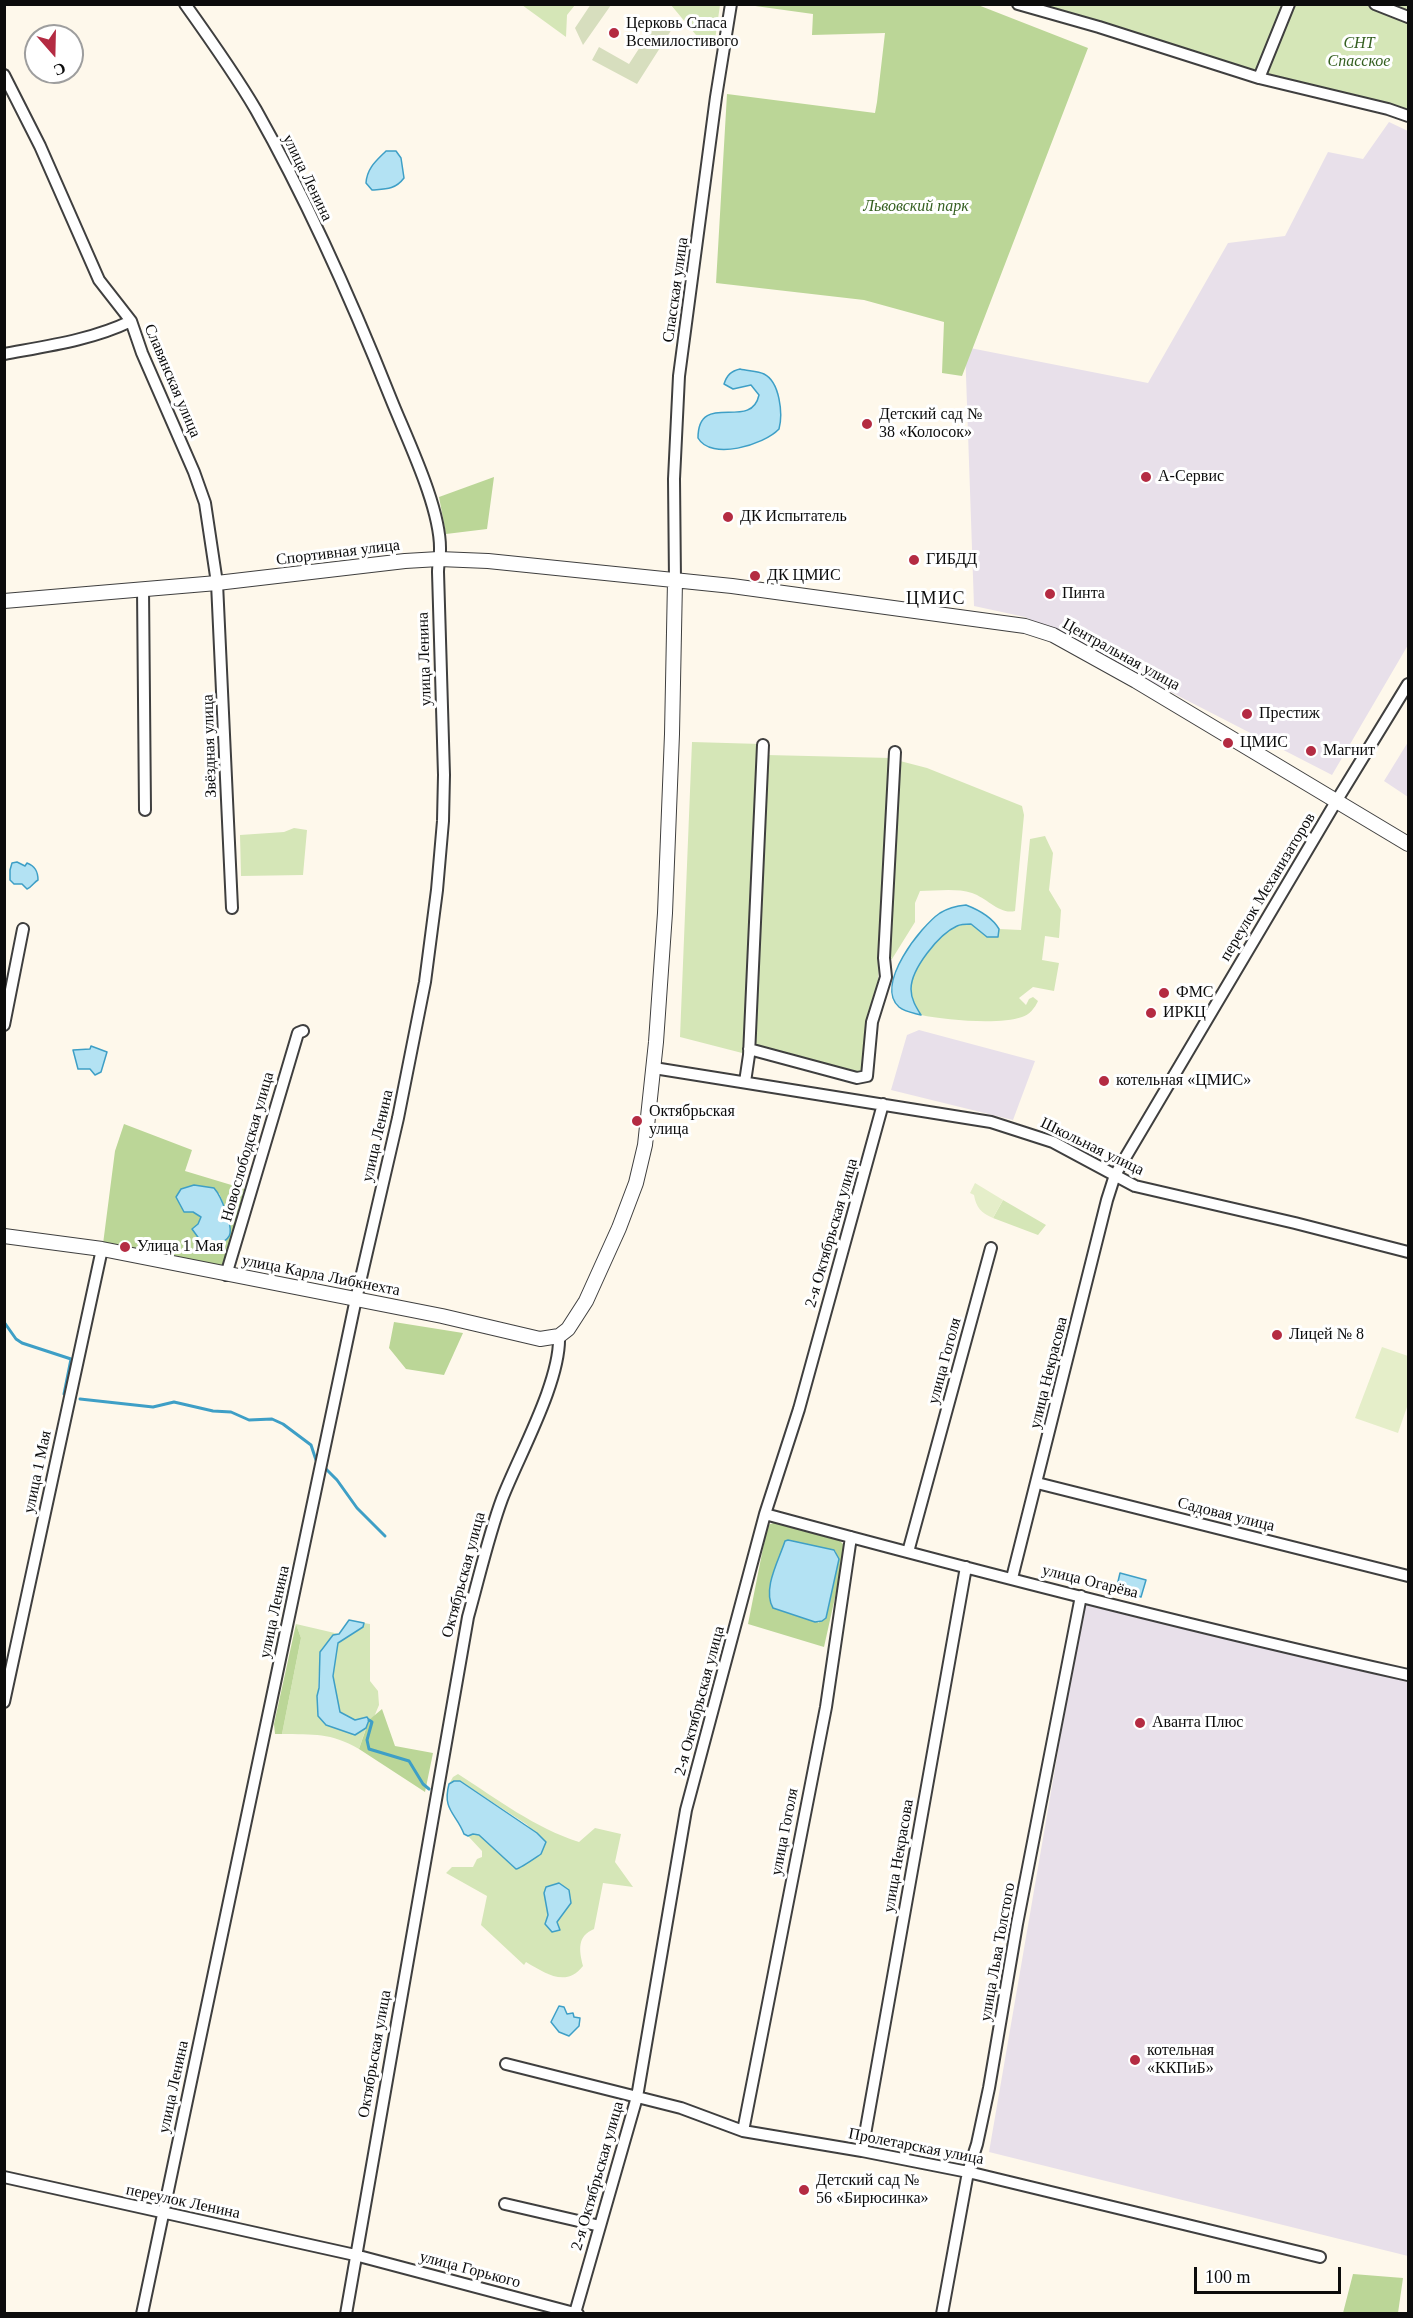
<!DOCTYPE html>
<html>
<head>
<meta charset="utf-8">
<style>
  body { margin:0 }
  #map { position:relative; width:1413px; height:2318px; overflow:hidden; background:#fef8eb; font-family:"Times New Roman",serif }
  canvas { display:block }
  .frame { position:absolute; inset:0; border:6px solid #0c0c0c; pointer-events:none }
  .north { position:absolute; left:24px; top:24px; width:60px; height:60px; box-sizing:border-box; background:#fff; border:2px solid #9e9e9e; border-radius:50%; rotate:160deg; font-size:16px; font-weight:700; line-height:24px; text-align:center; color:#0c0c0c }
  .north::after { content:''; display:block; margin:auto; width:21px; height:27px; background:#b42b42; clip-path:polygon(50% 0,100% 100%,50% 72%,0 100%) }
  .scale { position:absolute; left:1194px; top:2267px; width:147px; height:27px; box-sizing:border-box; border:3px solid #0c0c0c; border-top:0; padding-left:8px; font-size:18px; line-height:21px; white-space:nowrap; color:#0c0c0c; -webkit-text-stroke:4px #fff; paint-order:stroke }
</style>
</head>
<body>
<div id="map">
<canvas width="1413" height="2318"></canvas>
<div class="frame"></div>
<div class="north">С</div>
<div class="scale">100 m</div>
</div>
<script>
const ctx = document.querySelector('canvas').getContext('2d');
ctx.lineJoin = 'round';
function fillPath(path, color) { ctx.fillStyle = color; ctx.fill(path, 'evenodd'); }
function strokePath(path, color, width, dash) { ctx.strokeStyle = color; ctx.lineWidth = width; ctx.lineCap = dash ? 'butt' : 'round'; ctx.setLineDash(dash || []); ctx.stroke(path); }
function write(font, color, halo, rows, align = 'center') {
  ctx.font = font + ' "Times New Roman",serif'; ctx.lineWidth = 6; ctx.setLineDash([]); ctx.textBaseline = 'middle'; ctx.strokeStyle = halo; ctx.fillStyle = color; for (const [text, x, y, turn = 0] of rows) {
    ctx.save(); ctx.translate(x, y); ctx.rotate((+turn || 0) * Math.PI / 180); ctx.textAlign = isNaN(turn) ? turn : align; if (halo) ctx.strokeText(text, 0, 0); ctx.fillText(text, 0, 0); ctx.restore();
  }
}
const industrial = new Path2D(`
  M1389,122l19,9v514l-76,130 -307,-158 -51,-11 -9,-259 183,36 80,-140 57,-7 43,-84 35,7z
  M1408,742v55l-24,-16z
  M919,1030l116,31 -22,59 -122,-30 16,-55z
  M1084,1600l324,82v574l-419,-104z`);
const green = new Path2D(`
  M522,5h53l-8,10 -1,22z
  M671,5h49l-5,35 -19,-5z
  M1010,5h398v113l-390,-110z
  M692,742l69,2 -15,260v50l-66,-17z
  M767,755l124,3 -13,223 -11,42 -4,51 -111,-26z
  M900,761l27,7 95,38 2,9 -9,96c-15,4 -28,-13 -43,-18 -16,-5 -36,-2 -52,-2l-5,12v19l-23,37h-5z
  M294,828l13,2 -4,45 -62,1 -1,-41 44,-3z
  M1045,836l8,17 -4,37 12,20 -2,28 -14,-2 -3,24 17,3 -5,28 -21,-4 -14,11 7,7 3,-6 4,-2 5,4c-3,7 -9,14 -16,16 -23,8 -77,3 -101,-2 -5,-8 -10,-16 -10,-26 0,-20 28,-56 46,-63 4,-2 9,-2 14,-2l16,13h11l1,-8 22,1 9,-91z
  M1003,1200l43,25 -8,10 -45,-17z
  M364,1623l6,1v57l8,10 1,14 -5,12 -5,3 -3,-3 -11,3 -15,-8 -7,-36 5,-33 21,-13z
  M296,1624l43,10 -6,1c-3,6 -9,9 -12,15 -2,5 -4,59 -3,66l43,16 5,-4 -7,21c-29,-17 -45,-14 -77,-15l19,-96z
  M458,1774c39,25 77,54 121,68l16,-14 26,6 -6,28 18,25 -30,-4 -9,46c-17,7 -15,21 -11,37 -17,22 -38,7 -57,-4l-2,3 -43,-40 6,-29 -41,-23 6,-6h21l4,-8 5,-2v-6l-14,-15 5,-2 6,1 37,34 25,-15 5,-12 -20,-18 -66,-43 -11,3 4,-7z`);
const forest = new Path2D(`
  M748,5h230l110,43 -126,328 -20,-3 2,-51 -80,-22 -148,-17 11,-189 148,19 2,-11 8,-69 -73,2 1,-21z
  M494,477l-7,52 -41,5 -7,-37z
  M124,1124l68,26 -7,21 63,19 -24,78 -121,-24 12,-93zM219,1193c5,11 7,22 13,32l-40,4 6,-4 3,-8 -8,-5z
  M394,1322l69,11 -19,42 -38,-6 -17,-21z
  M776,1522l62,17 5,5 1,13 -20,90 -76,-23 19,-96 1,-3zM788,1540l46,10 2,2 -10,66 -8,5z
  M296,1624l5,14 -19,96h-7l-1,-10z
  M382,1709l13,37 38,7 -8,39 -66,-43 10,-29z
  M1353,2274l50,4 -5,35h-55z`);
const cemetery = new Path2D(`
  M591,4l20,1 -28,40 -8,-17z
  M658,19l14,10 -35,55 -45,-24 7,-13 30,17z`);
const pitch = new Path2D(`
  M975,1183l28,17 -10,18c-12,-5 -17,-11 -19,-23l-4,-2z
  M1382,1347l26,9v48l-10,29 -43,-15z`);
const water = new Path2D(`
  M386,151h10l5,7 3,20c-9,12 -19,11 -32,12l-6,-7c1,-15 10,-22 20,-32z
  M740,369c7,2 18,2 24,5 16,8 19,40 15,55 -15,16 -68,32 -81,9 0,-48 53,-6 61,-43l-8,-10 -18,4 -9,-5c3,-9 7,-13 16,-15z
  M17,862l8,4 2,-3c8,3 11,8 11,17 -4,2 -6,7 -11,9l-5,-5h-8l-4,-4v-10l2,-7z
  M966,905c13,5 26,12 33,24l-1,8h-11l-16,-13c-5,0 -10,0 -14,2 -18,8 -46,43 -46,63 0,10 5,18 10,26 -7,-2 -16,-3 -22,-8 -25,-22 22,-81 41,-94 8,-5 16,-7 26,-8z
  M91,1046l16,6 -6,20 -6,3 -5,-6h-12l-5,-19 17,-1z
  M194,1185l20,3c8,9 10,19 14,30 5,17 3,21 -14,29l-14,-7 -8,-11 6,-5 3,-7 -8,-5h-9l-8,-15 5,-8z
  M788,1540l46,10 5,9 -13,59 -4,3 -7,1 -42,-14c-11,-19 6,-48 12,-67z
  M1120,1573l26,7 -5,17 -25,-7z
  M349,1620l15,3 -1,4 -25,16 -5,33 7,36 15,8 12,-3 2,3 -3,8 -11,7 -29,-10 -8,-9 -1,-20 2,-8 1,-36 13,-17 6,-1z
  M454,1781h6l77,52 9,9 -5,12c-6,4 -20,14 -25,15l-37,-34 -6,-1 -5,2 -4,-2c-8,-21 -22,-24 -15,-50z
  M559,1883l10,7 2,13 -14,19 3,8 -8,2 -7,-8 3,-9 -4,-22 2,-6z
  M559,2006l5,1 3,7 6,-1 1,4 6,1 -1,8 -10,10 -10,-4 -8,-10z`);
const stream = new Path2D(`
  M4,1322l12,17 6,4 49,16 -7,35
  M80,1399l73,8 21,-5 39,9 18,1 18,8 23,-1 11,5 28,21 5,15
  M325,1468l12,12 20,28 28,28
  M4,1653v9
  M369,1720l3,2 -5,18 2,9 40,12 14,23 6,5`);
const minor = new Path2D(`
  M1018,4l81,23 160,51 129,31 20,7
  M1375,4l33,13
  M4,75l36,71 59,134 32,41 11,32 52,119 11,31 12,80 15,325
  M1259,78l30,-74
  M4,354c43,-8 88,-14 127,-33
  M675,581l-1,-102 5,-103 37,-279 15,-93
  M143,589l2,221
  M4,1025l19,-96
  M749,1049l108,29 10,-2 5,-54 14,-45 -2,-19 11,-206
  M654,1068l337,54 62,20 82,44 160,37 113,29
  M745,1082l4,-27 14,-310
  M226,1275l72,-242 5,-2
  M1037,1483l371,93
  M765,1514c214,58 428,113 643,161
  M908,1552l83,-304
  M1012,1578l95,-378 8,-25 222,-375 71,-116
  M4,1702l98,-453
  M506,2064l175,44 62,23 119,20 106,21 352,85
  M743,2131l83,-424 25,-170
  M862,2151l104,-584
  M4,2177l351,78 223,59
  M505,2204l95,22
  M575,2313l62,-216 49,-287 79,-296 34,-105 84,-305
  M142,2314l212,-1006 44,-190 27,-136 12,-92 6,-69 1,-46 -6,-203c0,-7 2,-15 2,-22 1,-42 -33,-111 -49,-151 -39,-98 -83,-197 -135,-289 -21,-36 -46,-71 -71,-106
  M346,2314l122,-697c11,-39 20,-80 34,-118 17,-44 59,-118 57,-163
  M942,2314l26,-142 9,-28 12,-56 28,-164 64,-328`);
const tertiary = new Path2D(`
  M4,601l213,-18 188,-22 34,-2 49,2 244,25 293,40 28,9 83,46 272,163
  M4,1236l98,13 340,67 98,23 19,-3 9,-7 18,-28 33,-73 17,-45 9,-38 11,-103 9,-129 7,-179 3,-153`);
const markers = [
  [614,33,6,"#b42b42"],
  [867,424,6,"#b42b42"],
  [1146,477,6,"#b42b42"],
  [728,517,6,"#b42b42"],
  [914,560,6,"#b42b42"],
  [755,576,6,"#b42b42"],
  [1050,594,6,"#b42b42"],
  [1247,714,6,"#b42b42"],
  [1228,743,6,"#b42b42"],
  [1311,751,6,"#b42b42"],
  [1164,993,6,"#b42b42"],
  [1151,1013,6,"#b42b42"],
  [1104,1081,6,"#b42b42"],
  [637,1121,6,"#b42b42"],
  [125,1247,6,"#b42b42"],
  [1277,1335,6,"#b42b42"],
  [1140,1723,6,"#b42b42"],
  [1135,2060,6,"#b42b42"],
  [804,2190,6,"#b42b42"]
];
const poiNames = [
  ["Церковь Спаса",626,24],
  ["Всемилостивого",626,42],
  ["Детский сад №",879,415],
  ["38 «Колосок»",879,433],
  ["A-Сервис",1158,477],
  ["ДК Испытатель",740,517],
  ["ГИБДД",926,560],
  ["ДК ЦМИС",767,576],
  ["Пинта",1062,594],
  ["Престиж",1259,714],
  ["ЦМИС",1240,743],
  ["Магнит",1323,751],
  ["ФМС",1176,993],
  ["ИРКЦ",1163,1013],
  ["котельная «ЦМИС»",1116,1081],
  ["Октябрьская",649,1112],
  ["улица",649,1130],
  ["Улица 1 Мая",137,1247],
  ["Лицей № 8",1289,1335],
  ["Аванта Плюс",1152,1723],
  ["котельная",1147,2051],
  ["«ККПиБ»",1147,2069],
  ["Детский сад №",816,2181],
  ["56 «Бирюсинка»",816,2199]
];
const parkNames = [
  ["СНТ",1359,44],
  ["Спасское",1359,62],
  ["Львовский парк",916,207]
];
const streetNames = [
  ["улица Ленина",307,178,64],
  ["Спасская улица",676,290,-82],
  ["Славянская улица",172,381,67],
  ["Спортивная улица",338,553,-7],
  ["Центральная улица",1121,655,29],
  ["улица Ленина",425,659,-92],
  ["Звёздная улица",210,746,-92],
  ["переулок Механизаторов",1268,887,-59],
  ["улица Ленина",378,1136,-77],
  ["Новослободская улица",248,1147,-74],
  ["Школьная улица",1092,1147,26],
  ["2-я Октябрьская улица",832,1233,-74],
  ["улица Карла Либкнехта",321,1276,11],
  ["улица Гоголя",945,1361,-75],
  ["улица Некрасова",1049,1373,-76],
  ["улица 1 Мая",38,1472,-78],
  ["Садовая улица",1226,1515,14],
  ["Октябрьская улица",464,1575,-75],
  ["улица Огарёва",1090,1582,14],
  ["улица Ленина",275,1612,-78],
  ["2-я Октябрьская улица",700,1701,-75],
  ["улица Гоголя",785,1832,-79],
  ["улица Некрасова",899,1856,-80],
  ["улица Льва Толстого",998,1952,-80],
  ["Октябрьская улица",375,2054,-80],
  ["улица Ленина",174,2087,-78],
  ["Пролетарская улица",916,2147,11],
  ["2-я Октябрьская улица",598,2176,-74],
  ["переулок Ленина",183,2202,12],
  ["улица Горького",470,2270,15]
];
const neighbourhoodNames = [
  ["ЦМИС",936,599]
];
fillPath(industrial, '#e8e0ea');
fillPath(green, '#d5e6b7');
fillPath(forest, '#bbd697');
fillPath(cemetery, '#d7debe');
fillPath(pitch, '#e5eec9');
fillPath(water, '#b3e2f3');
strokePath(water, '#3e9fc6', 1.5);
strokePath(stream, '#3e9fc6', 3);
strokePath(minor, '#3f3f3f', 14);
strokePath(tertiary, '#3f3f3f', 16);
strokePath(minor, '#fff', 10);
strokePath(tertiary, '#fff', 14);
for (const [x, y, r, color] of markers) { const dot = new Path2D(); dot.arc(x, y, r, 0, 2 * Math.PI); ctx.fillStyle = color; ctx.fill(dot); strokePath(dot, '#fff', 2); }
write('16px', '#0c0c0c', '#fff', poiNames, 'left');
write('italic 16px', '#345f20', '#fff', parkNames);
write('16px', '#0c0c0c', '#fff', streetNames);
ctx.letterSpacing = '1.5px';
write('18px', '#0c0c0c', '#fff', neighbourhoodNames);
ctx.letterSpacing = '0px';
</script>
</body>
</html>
